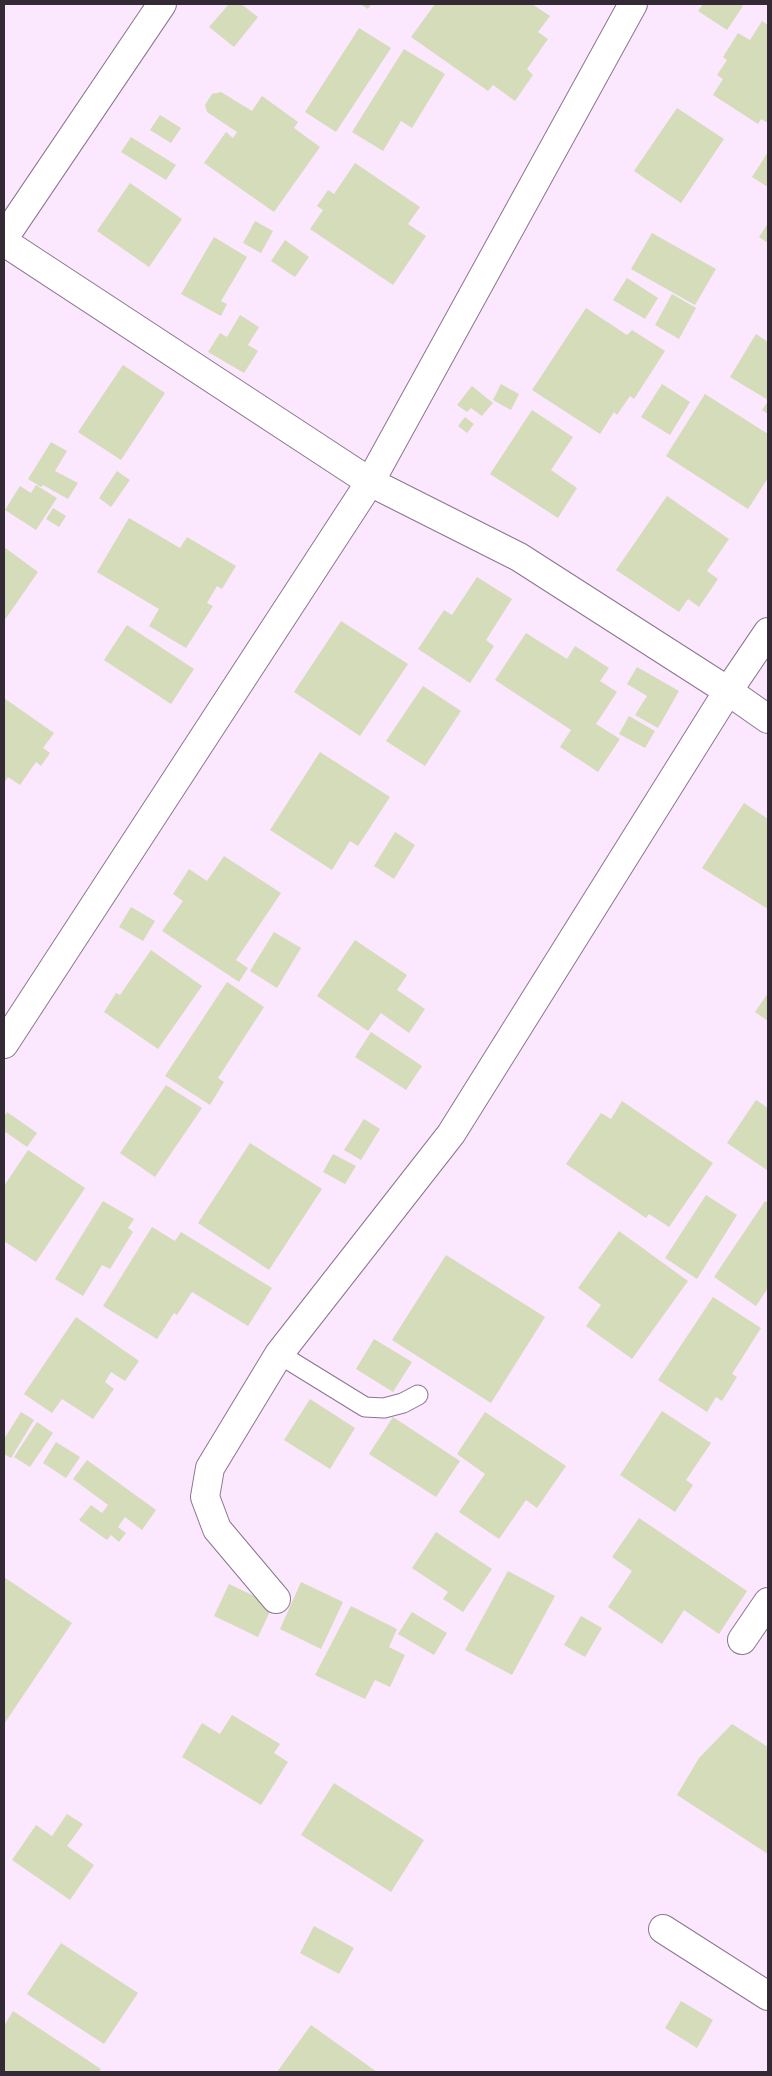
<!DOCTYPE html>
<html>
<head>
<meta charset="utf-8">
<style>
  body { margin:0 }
  #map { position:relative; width:772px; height:2076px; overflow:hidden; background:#fbe7fe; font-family:Lato,sans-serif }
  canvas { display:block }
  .frame { position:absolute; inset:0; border:5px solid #342a35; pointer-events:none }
</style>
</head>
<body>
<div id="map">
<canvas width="772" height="2076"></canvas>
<div class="frame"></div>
</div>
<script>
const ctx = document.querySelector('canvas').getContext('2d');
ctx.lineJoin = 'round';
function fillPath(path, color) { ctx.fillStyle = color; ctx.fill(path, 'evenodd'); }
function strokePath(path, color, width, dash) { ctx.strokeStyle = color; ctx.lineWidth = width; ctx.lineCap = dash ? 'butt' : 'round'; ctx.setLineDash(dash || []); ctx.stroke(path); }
const building = new Path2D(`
  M229,4h12l17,13 -24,30 -25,-20z
  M360,4h11l-3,5z
  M435,4h97l18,12 -12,16 10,7 -21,30 6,6 -18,26 -22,-16 -5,6 -77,-54z
  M703,4h36l4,2 -16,24 -29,-19z
  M762,21l6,4v98l-7,-4 -3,5 -45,-29 10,-16 -6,-4 10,-15 -4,-3 15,-24 12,7z
  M359,28l32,20 -55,84 -31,-20z
  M404,49l41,25 -33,54 -11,-7 -18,30 -31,-19z
  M221,92l31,19 10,-15 36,26 -4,6 26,19 -46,65 -70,-49 22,-31 7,6 4,-6 -30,-20 -2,-7 7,-11z
  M677,108l47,31 -43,64 -47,-32z
  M160,115l21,13 -10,15 -21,-13z
  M131,137l45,28 -10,15 -45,-28z
  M768,152v35l-16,-10z
  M355,163l65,44 -12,17 18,12 -33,49 -83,-56 13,-19 -6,-4 11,-16 6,4z
  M130,183l52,36 -33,48 -52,-36z
  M255,221l18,10 -12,22 -18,-10z
  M768,223v20l-9,-6z
  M652,233l64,36 -21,36 -64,-36z
  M214,237l33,20 -26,44 6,3 -6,12 -40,-22z
  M285,240l24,17 -14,20 -24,-16z
  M627,278l31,20 -13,21 -32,-19z
  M672,294l24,14 -17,31 -24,-14z
  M586,308l41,27 5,-5 33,21 -31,48 -4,-3 -13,19 -3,-3 -14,22 -68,-44z
  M240,315l19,12 -11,18 10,6 -14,22 -36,-21 12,-19 7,4z
  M756,334l12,8v58l-38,-23z
  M123,365l42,28 -44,67 -43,-28z
  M501,384l18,10 -8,16 -18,-10z
  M662,384l28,18 -20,33 -29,-18z
  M472,386l21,17 -11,13 -11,-8 -4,4 -10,-7z
  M705,394l63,40v44l-20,31 -82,-53z
  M768,401v13l-6,-4z
  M532,410l41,27 -22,33 26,18 -19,30 -68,-44z
  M465,417l9,7 -7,9 -9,-7z
  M51,442l16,9 -12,20 23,12 -10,16 -25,-14 -2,2 -13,-8z
  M117,471l13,9 -19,27 -12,-9z
  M36,485l21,13 -21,32 -31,-20 15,-24 11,7z
  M667,496l62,43 -22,32 11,8 -19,28 -11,-8 -9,13 -63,-42z
  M53,508l13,8 -7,11 -13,-8z
  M129,518l51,30 7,-11 49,29 -14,23 -5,-3 -10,17 6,3 -27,42 -37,-22 10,-17 -62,-37z
  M4,547l34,25 -34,49z
  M477,577l35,22 -26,41 8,6 -24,37 -52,-34 26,-39 8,5z
  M341,621l67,43 -48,72 -66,-44z
  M127,625l67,44 -23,35 -67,-44z
  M526,633l41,26 8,-13 34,22 -9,13 17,11 -21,32 24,15 -22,33 -38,-25 11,-17 -76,-50z
  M637,667l42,24 -21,37 -23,-13 12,-19 -20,-12z
  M423,686l38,25 -36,55 -39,-25z
  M4,698l50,35 -11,15 7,5 -9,13 -5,-4 -16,23 -12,-8 -4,6z
  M629,716l26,15 -10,17 -26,-14z
  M320,752l70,45 -32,49 -8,-5 -18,29 -62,-40z
  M744,803l24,16v90l-66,-41z
  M395,832l20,13 -21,34 -20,-13z
  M224,856l57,37 -45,67 12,8 -9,14 -77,-51 21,-30 -10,-7 16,-25 18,12z
  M131,907l24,14 -12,20 -24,-14z
  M274,932l27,16 -24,40 -27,-17z
  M355,940l52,35 -10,15 28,19 -16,24 -28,-20 -13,18 -51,-35z
  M151,950l51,36 -44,63 -54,-37 12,-19 4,2z
  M227,982l37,25 -46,71 6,4 -14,23 -45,-29z
  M768,993v28l-13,-9z
  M371,1032l51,34 -16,24 -51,-33z
  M166,1085l36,23 -47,69 -35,-24z
  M756,1100l12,8v59l-1,3 -40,-27z
  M622,1101l91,62 -44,64 -20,-13 -3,4 -80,-54 35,-51 10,6z
  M7,1112l30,21 -10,14 -23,-16v-14z
  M364,1119l16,10 -19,31 -17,-10z
  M250,1143l72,46 -53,81 -71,-47z
  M28,1150l57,38 -49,74 -32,-21v-55z
  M333,1154l23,12 -11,18 -22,-12z
  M706,1195l31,20 -40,64 -32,-21z
  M103,1201l31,18 -6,9 5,4 -23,37 -8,-4 -19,31 -28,-17z
  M765,1201l3,2v85l-12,18 -42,-29z
  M152,1227l23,14 6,-9 91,56 -24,38 -56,-34 -15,23 -3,-2 -17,26 -54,-33z
  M619,1231l69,50 -56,78 -46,-33 15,-21 -23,-17z
  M446,1255l99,62 -54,86 -99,-63z
  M713,1297l48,31 -29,46 5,3 -15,24 -6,-4 -9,15 -49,-32z
  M76,1317l63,44 -14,20 -14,-9 -6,10 9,7 -21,30 -31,-20 -10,14 -28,-19z
  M374,1339l38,23 -19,30 -37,-23z
  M310,1399l45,29 -25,41 -46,-29z
  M662,1411l49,32 -25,37 7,5 -18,27 -55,-37z
  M21,1412l13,8 -23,38 -7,-4v-15z
  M485,1412l81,54 -29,42 -11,-8 -27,39 -40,-27 26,-38 -28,-20z
  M393,1417l67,44 -24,36 -67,-43z
  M37,1422l16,11 -23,34 -16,-10z
  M56,1442l24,15 -14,21 -23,-15z
  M87,1460l69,50 -14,20 -17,-13 -7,10 8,6 -7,9 -8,-7 -4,5 -28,-20 12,-15 11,8 6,-8 -35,-26z
  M639,1518l108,73 -28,43 -35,-24 -22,34 -54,-37 24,-36 -20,-14z
  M436,1532l56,37 -29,43 -20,-13 5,-7 -36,-24z
  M508,1571l47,25 -43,79 -47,-25z
  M4,1577l68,46 -68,101z
  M301,1582l42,20 -22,47 -41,-20z
  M229,1584l44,21 -15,32 -44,-21z
  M351,1606l46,23 -8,18 16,8 -15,32 -15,-7 -10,19 -50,-24z
  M412,1612l35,21 -13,22 -36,-21z
  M581,1616l21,12 -17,29 -21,-12z
  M232,1715l48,29 -6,9 14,9 -27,43 -79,-48 20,-34 18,11z
  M732,1724l36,23v107l-91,-59 22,-37z
  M334,1783l90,57 -33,52 -90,-57z
  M67,1814l16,10 -16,22 27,19 -24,35 -58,-40 24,-35 16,11z
  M314,1926l40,22 -15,26 -39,-21z
  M61,1943l77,50 -34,51 -77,-50z
  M681,2001l32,19 -16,28 -32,-20z
  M13,2011l88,58 -2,3h-95v-46z
  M311,2025l66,47h-100z`);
const lane = new Path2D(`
  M279,1354l86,53 19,1 19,-5 15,-8`);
const street = new Path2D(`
  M4,238l158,-234
  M4,242l366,240 149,75 209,134 40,28
  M4,1044l366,-562 263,-478
  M276,1599l-59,-70 -12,-32 5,-29 69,-114 172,-220 277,-443 40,-59
  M742,1640l26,-38
  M663,1929l105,67`);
fillPath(building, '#d5dcba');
strokePath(lane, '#8c758f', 21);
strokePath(street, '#8c758f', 30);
strokePath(lane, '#fff', 19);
strokePath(street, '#fff', 28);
</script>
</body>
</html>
